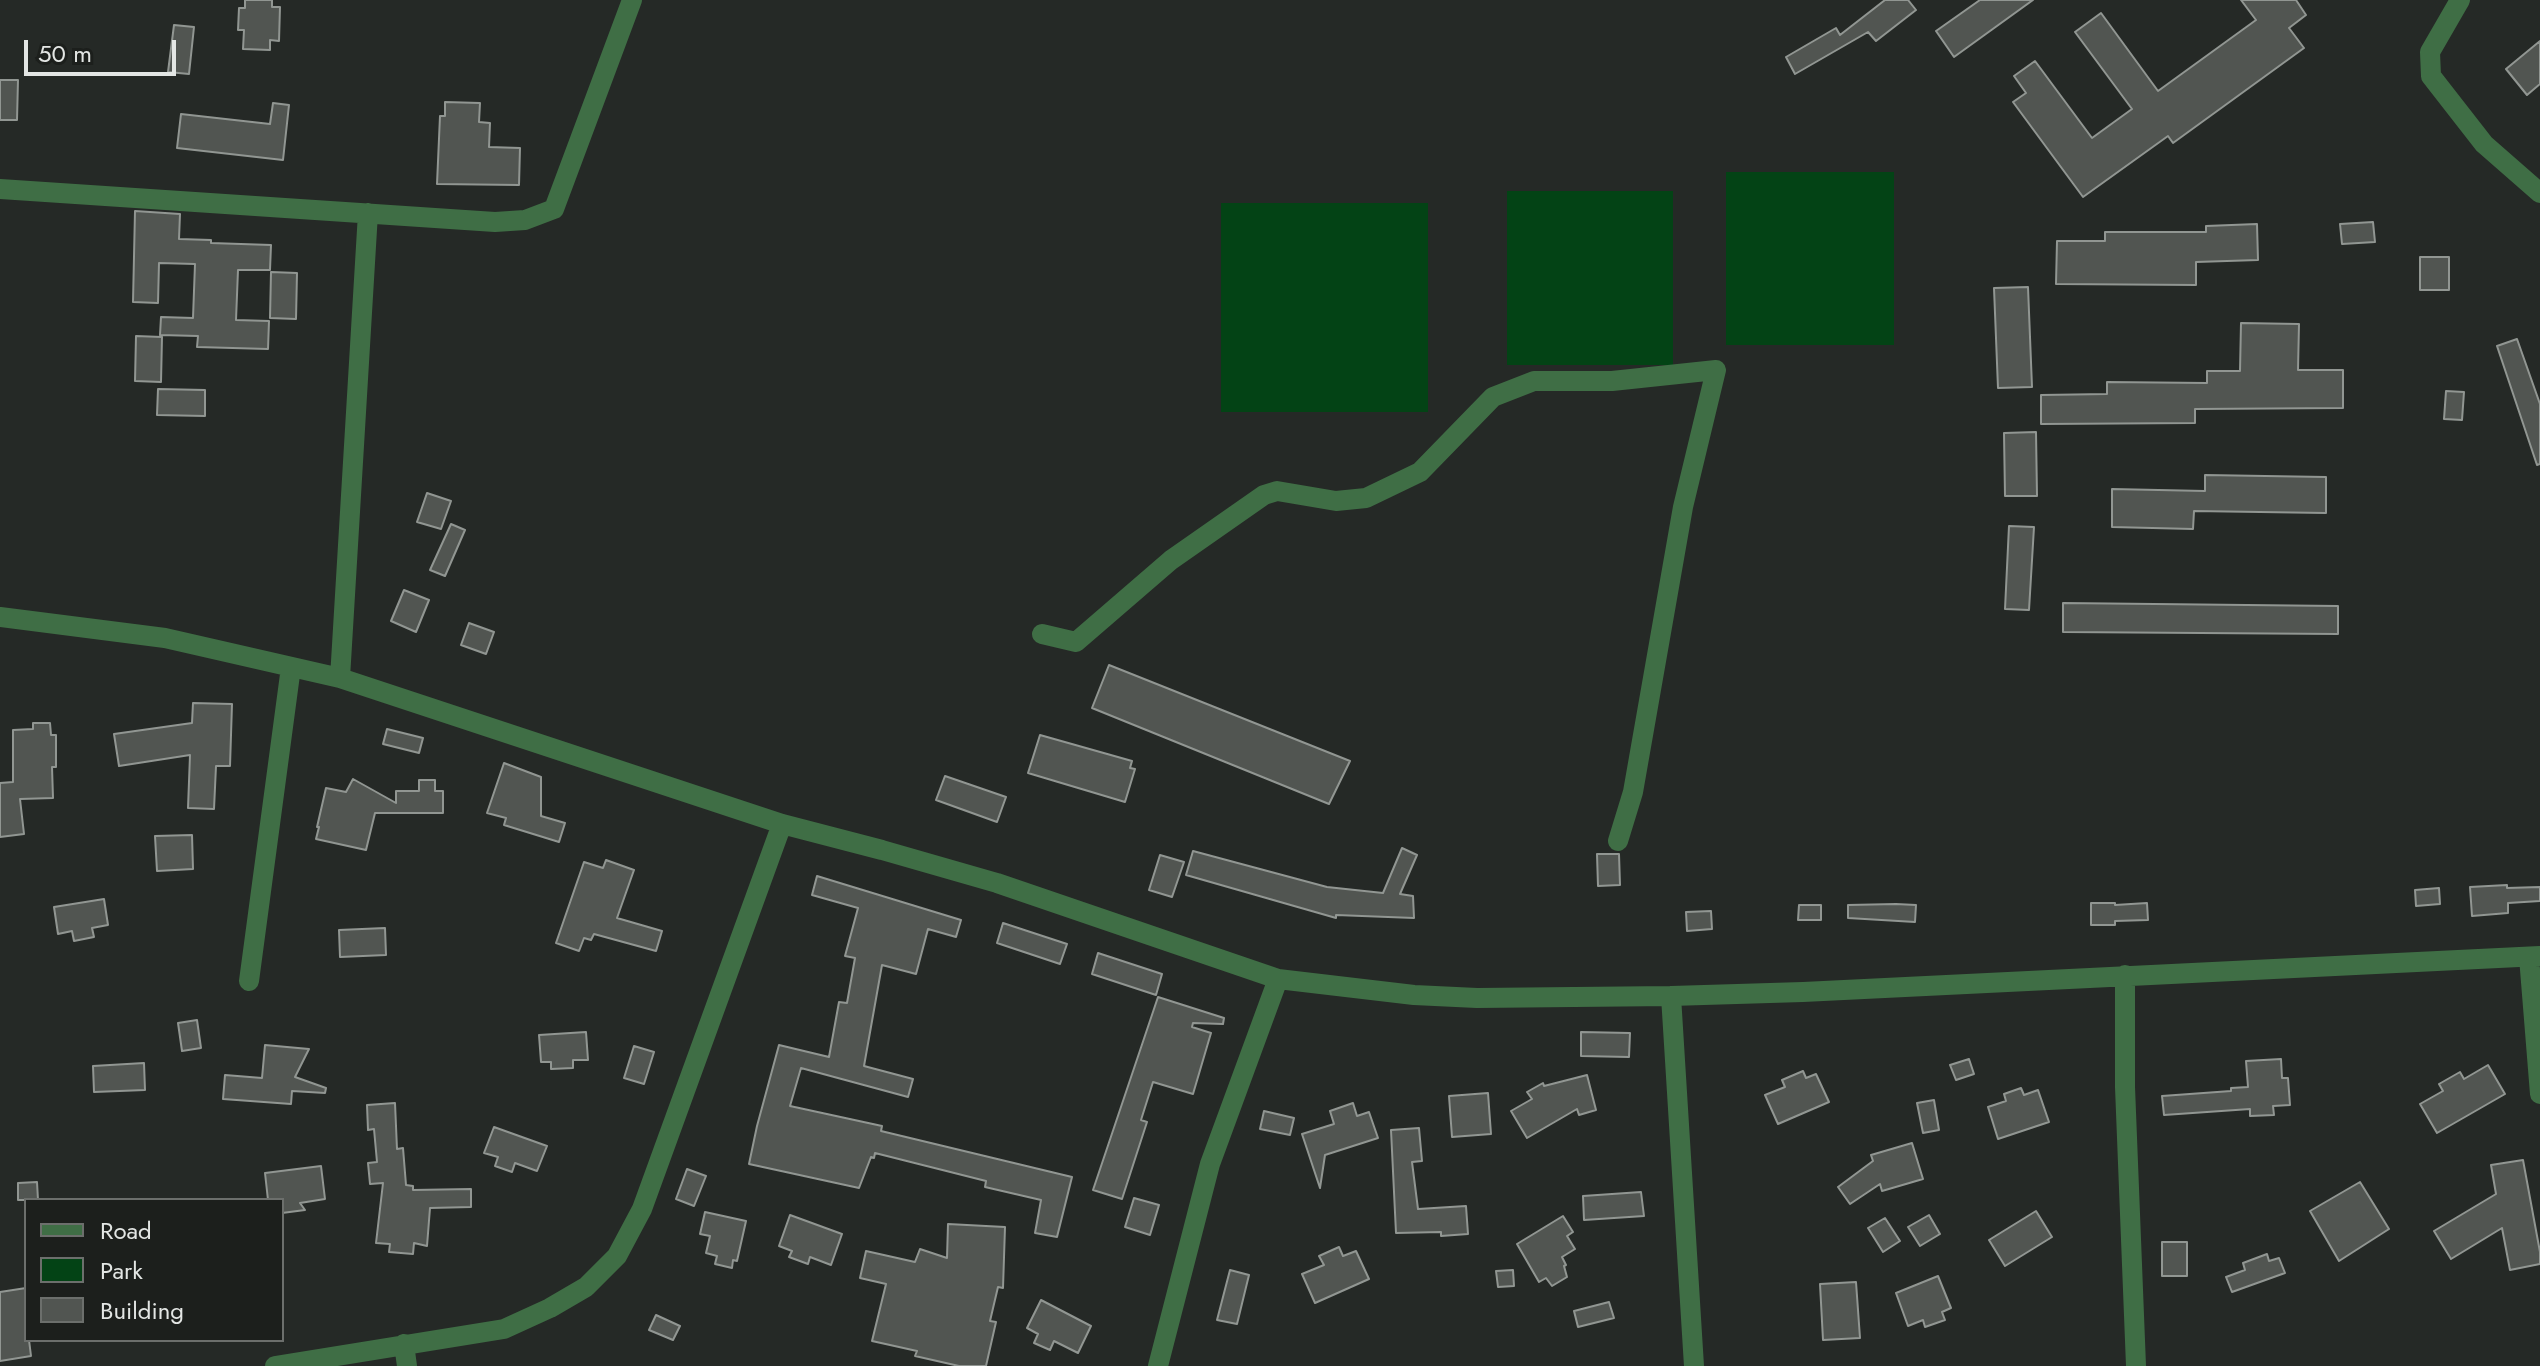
<!DOCTYPE html>
<html>
<head>
<meta charset="utf-8">
<style>
  body { margin:0 }
  #map { position:relative; width:2540px; height:1366px; overflow:hidden; background:#252926; font-family:Jost,sans-serif }
  canvas { display:block }
  .legend { position:absolute; left:24px; top:1198px; width:260px; height:144px; box-sizing:border-box; background:#1c1f1c; border:2px solid #6c6f6c; margin:0; padding:10px 14px; list-style:none; font-size:24px; color:#e3e6e4 }
  .legend li { display:flex; align-items:center; gap:16px; height:40px }
  .legend b { width:40px; border:2px solid #6c6f6c }
  .scale { position:absolute; left:24px; top:40px; width:152px; height:36px; box-sizing:border-box; border:4px solid #e3e6e4; border-top:0; padding-left:10px; font-size:24px; line-height:28px; white-space:nowrap; color:#e3e6e4; -webkit-text-stroke:6px #1c1f1c; paint-order:stroke }
</style>
</head>
<body>
<div id="map">
<canvas width="2540" height="1366"></canvas>
<ul class="legend">
<li><b style="height:10px;background:#3f6e45"></b>Road</li>
<li><b style="height:22px;background:#034315"></b>Park</li>
<li><b style="height:22px;background:#515551"></b>Building</li>
</ul>
<div class="scale">50 m</div>
</div>
<script>
const ctx = document.querySelector('canvas').getContext('2d');
ctx.lineJoin = 'round';
function fillPath(path, color) { ctx.fillStyle = color; ctx.fill(path, 'evenodd'); }
function strokePath(path, color, width, dash) { ctx.strokeStyle = color; ctx.lineWidth = width; ctx.lineCap = dash ? 'butt' : 'round'; ctx.setLineDash(dash || []); ctx.stroke(path); }
const green = new Path2D(`
  M1726,172h168v173h-168z
  M1507,191h166v174h-166z
  M1221,203h207v209h-207z`);
const building = new Path2D(`
  M245,0h27v7h8l-1,34 -9,-1v10l-27,-1 1,-19h-6l1,-22h6z
  M1885,0h23l8,10 -40,31 -8,-9 -73,42 -9,-17 50,-29 4,7z
  M1980,0h53l-79,57 -18,-26z
  M2241,0h55l10,15 -17,13 15,20 -131,95 -5,-7 -85,61 -70,-95 13,-9 -12,-17 21,-15 57,77 40,-29 -57,-77 26,-19 57,78 98,-71z
  M174,25l20,2 -5,47 -21,-2z
  M2540,41v43l-13,11 -21,-26z
  M0,80h18l-1,40h-17z
  M445,102l35,1 -1,19 11,1 -1,24 31,1 -1,37 -82,-1 3,-68h5z
  M273,103l16,2 -6,55 -106,-12 4,-34 89,10z
  M135,211l45,3 -1,25 32,1v3l60,2 -1,25h-32l-2,50 33,1 -1,28 -71,-2 1,-11 -38,-1 1,-18 32,1 2,-54 -36,-1 -1,40 -25,-1z
  M2373,222l2,20 -33,2 -2,-20z
  M2257,224l1,36 -62,2v23l-140,-1 1,-43h48v-9h101v-6z
  M2420,257h29v33h-29z
  M271,272l26,1 -1,46 -26,-1z
  M2028,287l4,100 -34,1 -4,-100z
  M2241,323l58,1 -1,46h45v38l-148,1v14l-154,1v-29l66,-1v-12l100,1v-12h33z
  M136,336l26,1 -1,45 -26,-1z
  M2517,339l23,65v60l-3,1 -40,-119z
  M158,389l47,1v26l-48,-1z
  M2446,391l18,1 -2,28 -18,-1z
  M2036,432l1,64h-32l-1,-63z
  M2205,475l121,2v36l-132,-2 -1,18 -81,-2v-38l93,2z
  M427,493l24,8 -10,28 -24,-7z
  M451,524l14,6 -20,46 -15,-6z
  M2009,526l25,1 -5,83 -24,-1z
  M404,590l25,10 -13,32 -25,-11z
  M2063,603l275,3v28l-275,-2z
  M469,623l25,9 -8,22 -25,-9z
  M1109,665l241,96 -21,43 -237,-96z
  M193,703l39,1 -2,62h-14l-2,43 -26,-1 2,-53 -71,11 -5,-32 78,-11z
  M33,723h17l1,12h5v32h-4l1,31 -33,1 4,35 -24,3v-54l13,-1v-52l20,-1z
  M387,729l36,9 -4,15 -36,-9z
  M1040,735l92,26 -2,7 5,1 -10,33 -97,-29z
  M504,763l37,14v39l24,7 -6,19 -55,-17 2,-7 -19,-5z
  M945,776l61,21 -9,25 -61,-22z
  M353,779l43,24v-12h23v-11h16v11h8v22h-68l-9,37 -50,-11 3,-12h-2l9,-39 20,4z
  M192,835l1,34 -36,2 -2,-35z
  M1402,848l15,7 -17,39 13,2 1,22 -78,-3v3l-150,-43 7,-24 134,36 56,6z
  M1597,854h22l1,31 -22,1z
  M1160,855l24,7 -12,35 -23,-7z
  M606,860l28,10 -17,48 45,13 -6,20 -62,-17 -3,6 -7,-2 -5,13 -23,-8 28,-81 19,6z
  M817,876l144,44 -5,17 -28,-8 -12,45 -34,-9 -18,101 49,13 -5,18 -107,-29 -11,38 92,20 -1,5 191,46 -15,60 -22,-4 6,-33 -56,-13 1,-6 -111,-28 -1,5 -3,-1 -12,31 -110,-24 8,-38 22,-81 50,12 10,-55 8,1 8,-45 -10,-2 13,-48 -46,-13z
  M2507,885v3l33,-1v14l-32,2v10l-36,3 -2,-29z
  M2439,888l1,16 -24,2 -1,-16z
  M104,899l4,26 -16,3 2,9 -20,4 -2,-10 -14,3 -4,-27z
  M2091,903h24v2l32,-2 1,17 -33,1v4h-24z
  M1896,904l20,1 -1,17 -67,-4v-13z
  M1799,905h22v15h-23z
  M1711,911l1,18 -25,2 -1,-19z
  M1003,923l64,21 -7,20 -63,-21z
  M385,928l1,27 -46,2 -1,-27z
  M1098,953l64,21 -6,21 -64,-21z
  M1158,997l66,21 -1,6 -30,-1 -1,4 19,6 -18,61 -40,-12 -12,38 6,2 -25,77 -29,-9z
  M197,1020l4,28 -19,3 -4,-28z
  M586,1032l2,28h-15v8l-22,1v-7h-10l-2,-27z
  M1581,1032l49,1 -1,24 -48,-1z
  M265,1045l44,4 -14,28 31,11 -1,5 -33,-2 -1,13 -68,-5 2,-24 37,3z
  M634,1046l20,6 -10,32 -20,-6z
  M1969,1059l5,15 -18,6 -6,-15z
  M2281,1059l1,19h6l2,27 -17,1 1,9 -24,1v-7l-86,6 -2,-19 69,-5v-3l17,-1 -2,-26z
  M144,1063l1,27 -51,2 -1,-26z
  M2488,1065l17,29 -68,39 -17,-29 23,-13 -4,-7 21,-12 4,7z
  M1803,1071l3,7 10,-4 13,28 -51,22 -13,-29 20,-8 -3,-7z
  M1587,1075l9,35 -17,5 -2,-6 -50,29 -16,-27 21,-12 -5,-7 16,-9 1,3z
  M2021,1088l3,7 14,-5 11,32 -51,17 -10,-32 18,-6 -2,-7z
  M1488,1093l3,41 -39,3 -3,-41z
  M1934,1100l5,30 -16,3 -6,-30z
  M395,1103l2,46 6,-1 3,37 7,1v4l58,-1v18l-41,1 -3,38 -13,-3 -1,11 -24,-2 1,-8 -14,-1 7,-60 -13,1 -2,-21 9,-1 -3,-33 -6,1 -1,-25z
  M1353,1103l4,13 12,-4 9,26 -53,17 -5,33 -18,-54 32,-10 -4,-13z
  M1264,1111l30,7 -4,17 -30,-6z
  M494,1127l53,19 -10,25 -22,-8 -3,9 -17,-6 3,-9 -14,-4z
  M1419,1128l3,33 -10,1 6,47 48,-3 2,28 -27,2v-4l-45,1 -5,-103z
  M1912,1143l11,36 -41,12 -2,-7 -30,20 -12,-17 35,-26 -2,-6z
  M2523,1160l17,92v12l-30,6 -8,-42 -51,31 -17,-28 62,-37 -5,-29z
  M321,1166l4,33 -25,4 5,7 -23,3v-13h-14l-3,-27z
  M687,1169l19,7 -12,30 -18,-7z
  M37,1182l1,18h-20v-17z
  M2360,1182l29,47 -50,32 -29,-50z
  M1641,1192l3,24 -60,4 -1,-24z
  M1134,1198l25,7 -9,30 -25,-8z
  M2036,1211l16,26 -47,29 -16,-26z
  M705,1212l41,9 -9,40 -4,-1 -1,8 -17,-4 2,-8 -11,-3 4,-17 -10,-2z
  M790,1215l52,19 -11,31 -21,-8 -2,7 -19,-7 3,-6 -13,-5z
  M1929,1215l11,19 -20,12 -12,-19z
  M1563,1216l10,16 -6,4 8,13 -13,8 4,8 -2,1 3,11 -15,9 -6,-8 -7,4 -22,-38z
  M1885,1218l15,23 -17,11 -15,-24z
  M948,1224l57,3 -2,61 -5,-1 -8,34 6,1 -10,44h-27l-44,-10 2,-5 -45,-10 14,-57 -26,-6 6,-27 49,11 5,-13 27,9z
  M2162,1242h25v34h-25z
  M1339,1247l4,9 13,-5 13,28 -54,24 -13,-29 22,-9 -5,-9z
  M2267,1254l2,7 10,-3 6,15 -53,19 -6,-15 19,-7 -2,-7z
  M1230,1270l19,5 -12,49 -20,-4z
  M1513,1270l1,16 -16,1 -2,-16z
  M1938,1276l13,32 -9,4 3,8 -20,7 -2,-7 -15,6 -12,-33z
  M1856,1282l4,56 -37,2 -3,-56z
  M26,1288v52h3l2,16 -31,5v-69z
  M1041,1300l50,26 -13,27 -24,-12 -4,9 -16,-7 4,-9 -11,-6z
  M1609,1302l5,16 -36,9 -4,-16z
  M656,1315l24,11 -7,14 -24,-10z`);
const minor = new Path2D(`
  M2460,0l-30,52 1,24 53,68 56,49
  M0,189l495,33 30,-2 29,-11 78,-209
  M0,617l165,21 175,40 442,146 100,26 115,33 281,96 136,16 63,3 194,-2 132,-4 737,-36
  M1042,634l34,8 95,-82 93,-65 13,-4 59,10 30,-3 54,-26 73,-75 41,-16h78l104,-11 -33,137 -50,285 -15,49
  M340,678l28,-465
  M2529,957l11,137
  M2125,975v112l11,279
  M249,981l42,-314
  M1671,996l23,370
  M404,1344l3,22
  M275,1366l229,-37 46,-21 36,-21 31,-31 25,-47 140,-385
  M1158,1366l52,-202 68,-185`);
fillPath(green, '#034315');
fillPath(building, '#515551');
strokePath(building, '#919692', 2);
strokePath(minor, '#3f6e45', 20);
</script>
</body>
</html>
